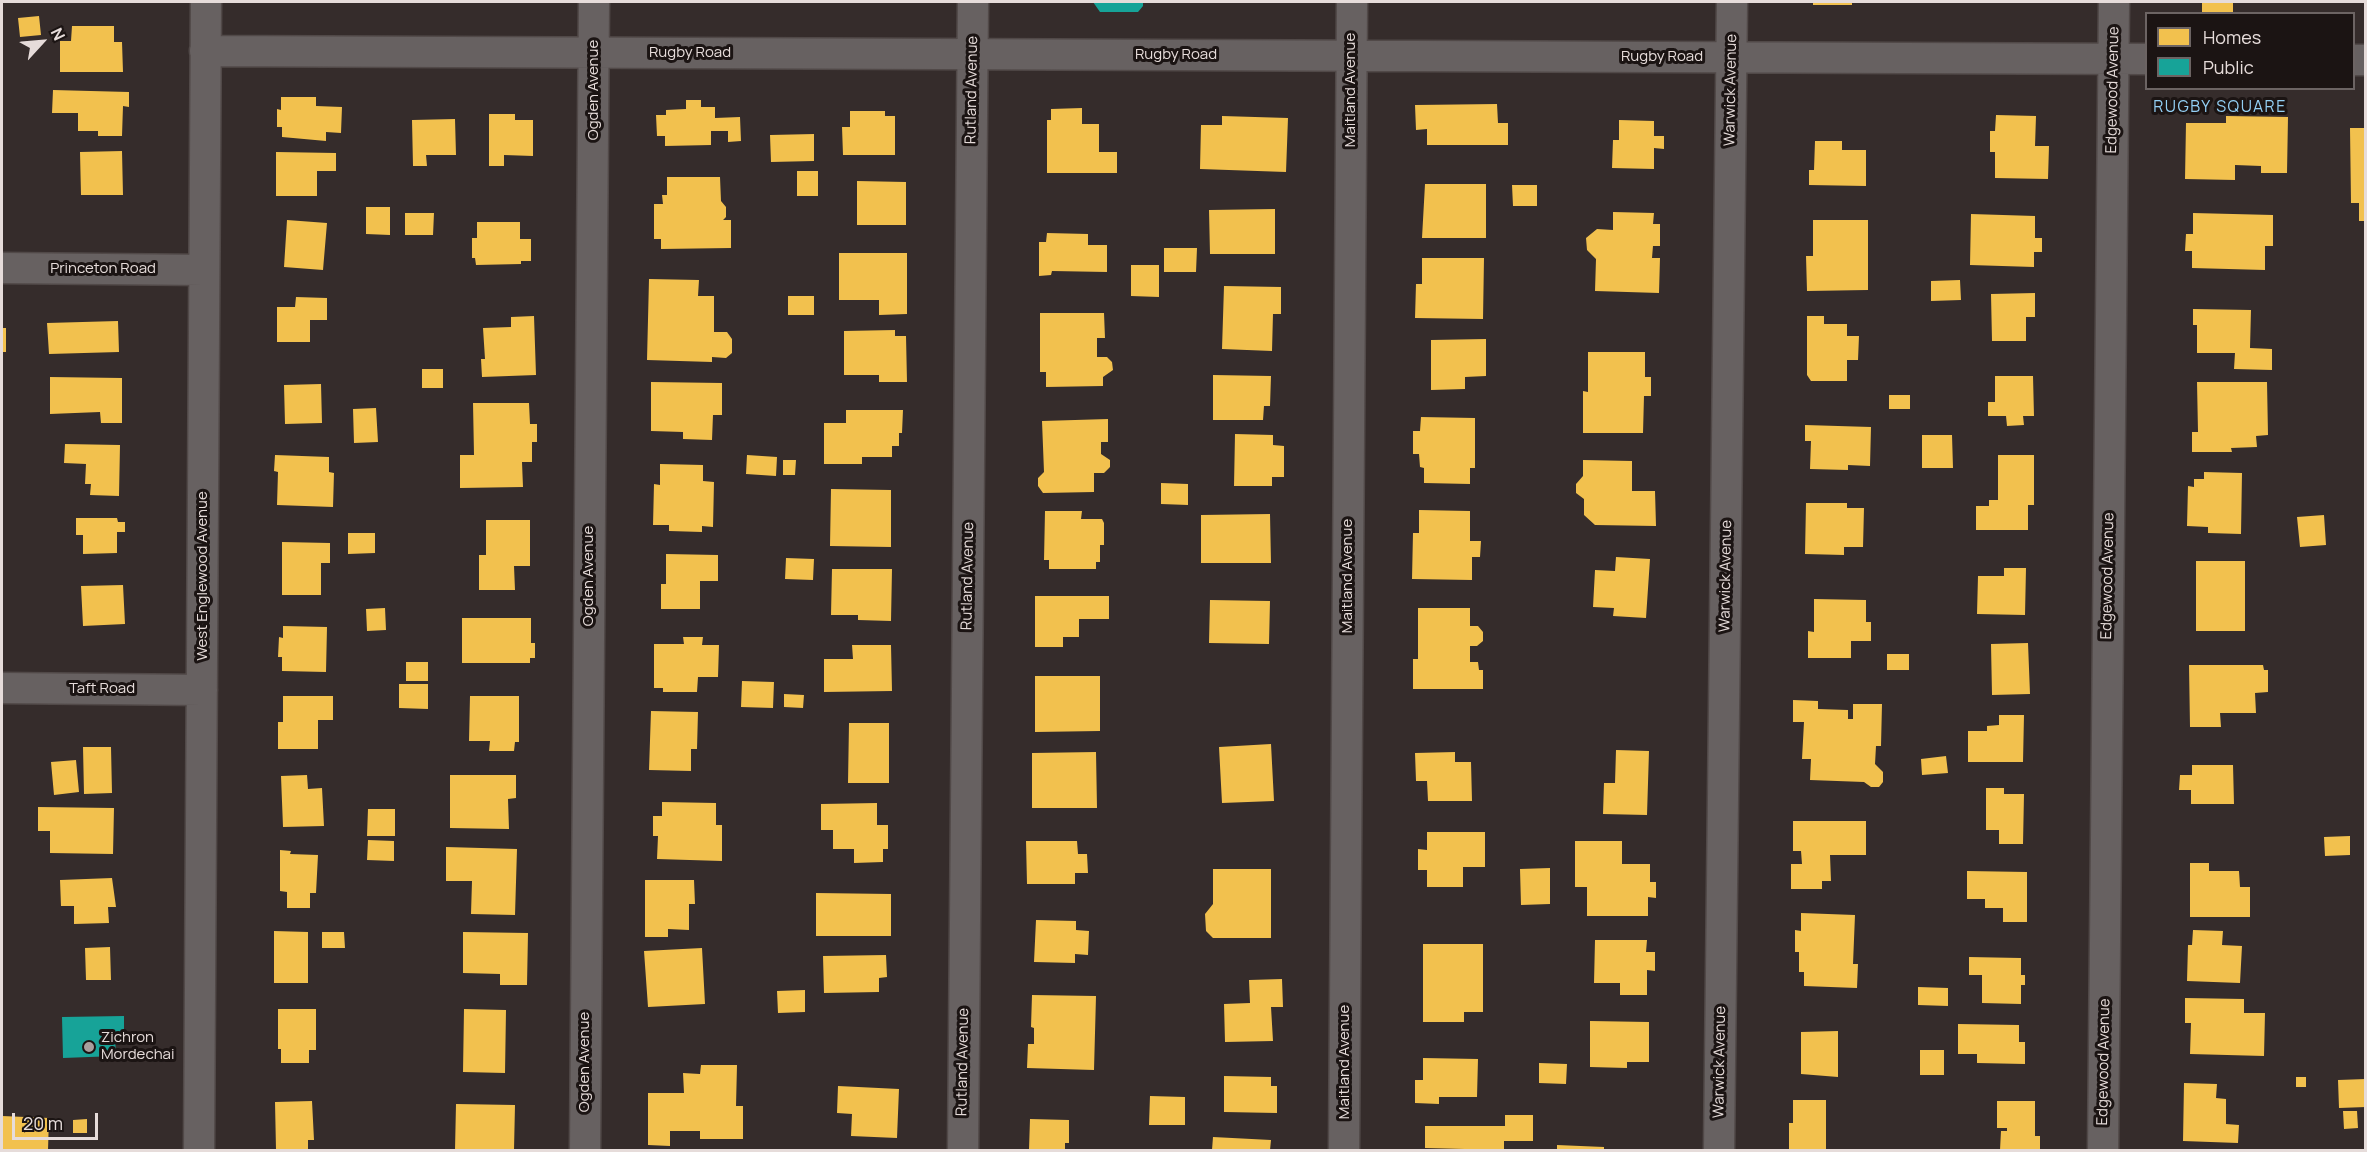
<!DOCTYPE html>
<html>
<head>
<meta charset="utf-8">
<style>
  body { margin:0 }
  #map { position:relative; width:2367px; height:1152px; overflow:hidden; background:#352c2b; font-family:Manrope,sans-serif }
  canvas { display:block }
  .frame { position:absolute; inset:0; border:3px solid #e6dcda; pointer-events:none }
  .legend { position:absolute; left:2145px; top:12px; width:210px; height:78px; box-sizing:border-box; background:#1b1413; border:2px solid #6c6463; margin:0; padding:8px 10px; list-style:none; font-size:18px; color:#e6dcda }
  .legend li { display:flex; align-items:center; gap:12px; height:30px }
  .legend b { width:30px; border:2px solid #6c6463 }
  .north { position:absolute; left:12px; top:12px; width:60px; height:60px; -webkit-text-stroke:4px #1b1413; paint-order:stroke; rotate:64deg; font-size:16px; font-weight:700; line-height:24px; text-align:center; color:#e6dcda }
  .north::after { content:''; display:block; margin:auto; width:21px; height:27px; background:#e6dcda; clip-path:polygon(50% 0,100% 100%,50% 72%,0 100%) }
  .scale { position:absolute; left:12px; top:1113px; width:86px; height:27px; box-sizing:border-box; border:3px solid #e6dcda; border-top:0; padding-left:8px; font-size:18px; line-height:21px; white-space:nowrap; color:#e6dcda; -webkit-text-stroke:4px #1b1413; paint-order:stroke }
</style>
</head>
<body>
<div id="map">
<canvas width="2367" height="1152"></canvas>
<div class="frame"></div>
<ul class="legend">
<li><b style="height:16px;background:#f2c14e"></b>Homes</li>
<li><b style="height:16px;background:#17a398"></b>Public</li>
</ul>
<div class="north">N</div>
<div class="scale">20 m</div>
</div>
<script>
const ctx = document.querySelector('canvas').getContext('2d');
ctx.lineJoin = 'round';
function fillPath(path, color) { ctx.fillStyle = color; ctx.fill(path, 'evenodd'); }
function strokePath(path, color, width, dash) { ctx.strokeStyle = color; ctx.lineWidth = width; ctx.lineCap = dash ? 'butt' : 'round'; ctx.setLineDash(dash || []); ctx.stroke(path); }
function write(font, color, halo, rows, align = 'center') {
  ctx.font = font + ' Manrope,sans-serif'; ctx.lineWidth = 6; ctx.setLineDash([]); ctx.textBaseline = 'middle'; ctx.strokeStyle = halo; ctx.fillStyle = color; for (const [text, x, y, turn = 0] of rows) {
    ctx.save(); ctx.translate(x, y); ctx.rotate((+turn || 0) * Math.PI / 180); ctx.textAlign = isNaN(turn) ? turn : align; if (halo) ctx.strokeText(text, 0, 0); ctx.fillText(text, 0, 0); ctx.restore();
  }
}
const homes = new Path2D(`
  M1813,2h39v3h-39z
  M2202,2h31v11h-31z
  M39,16l2,19 -21,2 -2,-19z
  M72,26h42v16h8l1,30h-63v-31h11z
  M53,90l76,2v15l-6,-1 -1,30h-24v-5h-20v-18h-26z
  M281,97h35v9l26,1 -1,26 -15,-1v9l-44,-4v-10h-5v-18l4,1z
  M686,100h15v7h14v11l25,-1 1,24 -13,1v-11h-17v14l-46,1v-10h-8l-1,-21h10v-5l20,-1z
  M1497,104l1,19h10v22h-81v-16l-11,1 -1,-25z
  M1082,108v16h17v28h18v21h-70v-53h4v-11z
  M850,111h35v5h10v39h-52l-1,-28h8z
  M489,114h26v6h18v36l-29,-1v11h-15z
  M1996,115l40,1 -1,30h14l-1,33 -53,-1v-26h-5v-21h5z
  M1222,116l66,2 -2,54 -86,-3 1,-44h21z
  M2226,116l62,1 -1,56h-26v-7l-26,-1v15l-50,-1 1,-56h40z
  M455,119l1,36h-30l1,11h-14l-1,-46z
  M1619,120l35,1v15h10v13l-10,-1v21l-42,-1 1,-28h6z
  M2350,128h16v93h-7v-18h-8z
  M814,134v27l-43,1 -1,-27z
  M1815,141h27v9h24v36l-57,-1v-15h5z
  M122,151l1,44h-42l-1,-43z
  M276,152l60,1v18h-19v25h-41z
  M797,171h21v25h-21z
  M667,177h53l1,24 5,6v10l-3,3h8v28l-70,1v-10h-7v-35h9l-1,-9h5z
  M857,181l49,1v43h-49z
  M1425,184h61v54h-64z
  M1512,185h25v21h-24z
  M366,207h24v28l-24,-1z
  M1275,209v45h-65l-1,-44z
  M1613,212l41,1 -1,11h7v22h-7l-1,12h8l-1,35 -64,-2 1,-32 -9,-9 -1,-12 11,-9 16,1z
  M405,213h29l-1,22h-28z
  M2193,213l80,2v31h-8v24l-73,-2v-17h-7l1,-17h7z
  M1971,214l64,2v22h7v14h-8v15l-64,-2z
  M287,220l40,3 -4,47 -39,-3z
  M1813,220h55v70l-61,1 -1,-35h7z
  M477,222h43v17h11v22h-10v3l-45,1 -1,-7h-3v-20h5z
  M1047,233l41,1v11h19v27l-55,-1 -1,4 -12,1v-34h7z
  M1164,248h33l-1,24h-32z
  M839,253h68v61l-28,1v-15h-40z
  M1422,258h62l-1,61 -68,-1 1,-34h6z
  M1131,265h28v32l-28,-1z
  M649,279l50,1 -1,16h16v36h13l5,7v14l-6,5 -14,-1v5l-65,-2z
  M1960,280l1,20 -30,1v-20z
  M1224,286l57,1v27h-8l-1,37 -50,-2z
  M2035,293v24h-9v24h-34l-1,-47z
  M788,296h26v19h-26z
  M296,297l31,1v22h-17v22h-33v-35h18z
  M2193,309l58,1 -1,38 22,1v21l-38,-1 1,-16h-38v-28h-4z
  M1040,313h64l1,25h-8v19h10l5,5 1,8 -10,7v9l-57,1v-15h-6z
  M534,316l2,59 -54,2 -1,-18h4l-2,-31 28,-1v-10z
  M1807,316h17v8h23v12h12l-1,24h-11v21h-36l-4,-6z
  M118,321l1,31 -70,2 -2,-31z
  M2,328h4v24h-4z
  M895,330v6h11l1,46h-28v-7h-35v-44z
  M1486,339v37l-21,1v12l-34,1v-50z
  M1588,352h57v25h6v19h-7l-1,37h-60v-42l5,1z
  M422,369h21v19h-21z
  M1213,375l58,1 -1,30h-6l-1,14h-50z
  M1995,376h38l1,40h-11l1,9 -17,1 -1,-10h-18v-14h7z
  M50,377l72,1v45h-21l-1,-11 -50,2z
  M651,382l71,1v32h-9l-1,25 -29,-1v-7l-32,-1z
  M2197,382h70l1,53 -12,1 1,11 -26,1 1,4h-40v-20h6z
  M321,384l1,39 -37,1 -1,-39z
  M1889,395h21v14h-21z
  M473,403h56l1,21h7v18h-5v20h-10l1,25 -63,1v-33h14z
  M376,408l2,34 -24,1 -1,-34z
  M846,410h57l-1,23h-3v13h-7v11h-30v7h-38v-41h22z
  M1421,417l54,1v50h-5v16l-46,-1v-15l-4,-1 -1,-13h-6v-23h7z
  M1108,419v23h-7v12l9,6v7l-6,6h-10v19l-51,1 -5,-7v-8l6,-6 -2,-51z
  M1805,425l66,2 -1,39 -22,-1v5l-38,-1 1,-28h-6z
  M1235,434l38,1v10l11,1v31h-12v9h-38z
  M1922,435h30l1,33h-31z
  M65,444l55,1 -1,51 -29,-1 1,-11h-6l1,-20 -22,-1z
  M275,455l54,2v15l5,1 -1,34 -56,-2 1,-33 -4,-1z
  M747,455l30,2 -1,19 -30,-2z
  M1998,455h36v50h-6v25h-52v-24h13v-6h9z
  M783,460h13l-1,15h-12z
  M1583,460l49,1v30h23l1,35 -61,-1 -11,-10v-16l-8,-6v-9l7,-8z
  M660,464l43,1v16l11,1 -1,45 -11,-1v6l-33,-1v-6h-16l1,-41 6,1z
  M2204,472l38,1 -1,61 -33,-1v-6l-21,-1 1,-40 6,1v-8h10z
  M1161,483l27,1v21l-27,-1z
  M831,489l60,1v57l-61,-1z
  M1806,503h41v5h17l-1,39h-19v8l-39,-1z
  M1419,510l51,1v30h11l-1,16h-8v23l-60,-1 1,-46h6z
  M1045,511h37l-1,8h21l2,4v22h-4v17h-4v7h-47v-9h-5z
  M1270,514l1,49h-70v-48z
  M2324,515l2,30 -26,2 -3,-30z
  M76,518h41l1,4h7v10h-8v21l-34,1v-19h-7z
  M486,520h44v46h-16l1,24h-36v-35h7z
  M348,533h27v20l-27,1z
  M282,542l48,1v20h-9v32h-39z
  M666,554l52,1v26h-18v28h-39v-25h5z
  M1616,557l34,2 -4,59 -33,-2 1,-8 -21,-1 2,-37 20,1z
  M786,558l28,1 -1,21 -28,-1z
  M2196,561h49v70h-49z
  M2004,568h22l-1,47 -48,-1 1,-38h26z
  M832,569h60l-1,52 -33,-1v-5h-27z
  M123,585l2,39 -42,2 -2,-40z
  M1035,596h74v23h-30v18h-16v10h-28z
  M1814,599l52,1v22h5v19h-20v17h-43v-27l6,1z
  M1210,600l60,1 -1,43 -60,-1z
  M385,608l1,22 -19,1 -1,-22z
  M1418,608h52v18h8l5,6v9l-6,5h-7v16h8l1,8h4v19h-70v-30h5z
  M462,618h69v25h4v15h-5v5h-68z
  M283,626l44,1 -1,45 -44,-1v-14h-4l1,-20 4,1z
  M683,637h20l-1,8h17l-1,32h-20l-1,15h-34v-4h-9v-44h30z
  M2028,643l2,51 -38,1 -1,-51z
  M852,645h39l1,46 -68,1v-33h29z
  M1887,654h22v16h-22z
  M406,662h22v19h-22z
  M2189,665h74l1,5h4v22l-13,1 1,20h-36l1,14h-31z
  M1035,676h65v55l-65,1z
  M742,681l32,1 -1,26 -32,-1z
  M399,684h29v25l-29,-1z
  M784,694l20,1 -1,13 -19,-1z
  M283,696h50v24h-15v29h-40v-27h5z
  M470,696h49v46h-4l-1,9h-25l1,-10h-21z
  M1793,700l25,1v8l30,1v9h5v-15h29l-1,42h-5l-1,18 8,8v10l-4,5h-8l-7,-5 -54,-2 1,-21h-9l2,-37h-11z
  M651,711l47,1 -1,37h-6v22l-42,-1z
  M1999,715h25l-1,47h-55v-31h19v-5l12,-1z
  M849,723h40v60h-41z
  M1271,744l3,57 -52,2 -3,-56z
  M83,747h28l1,46 -28,1z
  M1616,750l33,1 -2,64 -44,-1 1,-31h11z
  M1096,752l1,56h-65v-55z
  M1455,752v10h16l1,39h-44l-1,-20h-11l-1,-28z
  M1946,756l2,17 -26,2 -1,-16z
  M76,760l3,32 -25,3 -3,-33z
  M2192,765h41l1,39h-43v-14h-12l1,-15h12z
  M307,775l1,14 14,-1 2,38 -41,1 -2,-51z
  M450,775h66v23l-8,1 1,30 -59,-1z
  M1986,788h18v6h20l-1,50h-24v-14h-13z
  M662,802l54,1v22h6v36l-65,-2 1,-23h-5v-20h9z
  M877,803v22h11v24h-5v13l-29,1v-14h-21v-19h-12v-26z
  M38,807l76,1 -1,46 -63,-1v-22h-12z
  M368,809h27v27h-28z
  M1793,821h73v34h-36l1,26h-9v8h-31v-25h11l-1,-13h-8z
  M1427,832h58v35h-22v20h-36v-17h-9v-21l9,1z
  M2350,836v19l-25,1 -1,-19z
  M368,840l26,1v20l-27,-1z
  M1026,841h51l1,13h9l1,19h-13v11h-48z
  M1575,841h47v23h28v18h6v16l-8,-1v19h-61v-29h-12z
  M446,847l71,2 -2,66 -44,-1 1,-33h-26z
  M280,850l11,1 -1,3 28,1 -2,38h-6v15h-23v-16l-7,-1z
  M2190,863h19v8h30l1,16h10v30h-60z
  M1550,868v36l-29,1 -1,-36z
  M1213,869h58v69h-58l-7,-7 -1,-17 8,-10z
  M1967,871l60,1v50h-24v-14h-18v-9h-18z
  M112,878l4,29h-8l1,16 -35,1v-18h-13l-1,-26z
  M645,880h49l1,24h-6v26l-21,-1v8h-23z
  M816,893l75,1v42h-75z
  M1801,913l54,2 -2,49h5l-1,24 -53,-2v-14h-5v-20h-4v-22l6,1z
  M1036,920l40,1v9l13,1 -1,24 -13,-1v9l-41,-1z
  M2193,930l30,1 -1,14 20,1 -2,37 -53,-2 1,-36h4z
  M274,931l34,1v51h-34z
  M322,932h22l1,16h-23z
  M463,932l65,1 -1,52h-27v-11l-37,-1z
  M1595,940h52l-1,12h9v19l-8,-1v25h-27v-12h-26z
  M1423,944h60v68h-19v10h-41z
  M110,947l1,33h-25l-1,-32z
  M702,948l3,56 -57,3 -4,-56z
  M886,955l1,22 -8,1v14l-55,1 -1,-37z
  M1969,957l52,1v17h4v10h-4v19l-39,-1v-28h-13z
  M1282,979l1,28h-12l2,34 -48,1 -1,-38 26,-1 -1,-23z
  M1918,987l30,1v18l-30,-1z
  M805,990v22l-27,1 -1,-22z
  M1032,995l64,1 -2,74 -67,-2 1,-24h6v-16l-3,-1z
  M2185,998l59,1v14h21l-1,43 -74,-2 1,-31h-6z
  M278,1009h38v41h-7v13h-28v-14h-3z
  M464,1009l42,1 -1,63 -42,-1z
  M1590,1021l59,1v40h-22v6l-37,-1z
  M1958,1024l61,1v17h6v22l-48,-1v-9h-19z
  M1838,1031v46l-37,-3v-42z
  M1920,1050h24v25h-24z
  M1423,1058l55,1 -1,38h-38v7l-24,-1v-23h8z
  M1539,1063l28,1 -1,20 -27,-1z
  M701,1065h36l-1,41h7v33h-43v-8h-30v15l-22,-1v-52h36l-1,-20 17,1z
  M1224,1076l47,1v9h6v27l-53,-1z
  M2296,1077h10v10h-10z
  M2366,1079v28l-27,1 -1,-28z
  M2184,1083l33,1 -1,14 10,1v25l13,1 -1,18 -55,-2z
  M838,1086l61,3 -2,49 -46,-2 1,-22 -15,-1z
  M1150,1096l35,1v28h-36z
  M1793,1100h33v50h-37v-27h4z
  M312,1101l2,39h-6v10h-32l-1,-48z
  M1997,1101h38v35h5v14h-40l1,-19h6v-3h-10z
  M456,1104l59,1 -1,45h-59z
  M2343,1111h14l1,17 -14,1z
  M1505,1115h28v26h-29v9l-79,-2v-22h80z
  M2,1116l47,2 -1,32h-46z
  M87,1119v14h-14v-13z
  M1030,1119l39,1v23h-4v7h-36z
  M1213,1137l58,3 -1,10h-58z
  M1557,1145l47,2v3h-47z`);
const public = new Path2D(`
  M1093,2h50v4l-5,6h-38z
  M124,1016v20l-9,1 1,19 -53,2 -1,-41z`);
const minor = new Path2D(`
  M205,51l1941,8
  M2354,60h12
  M2,268l202,2
  M2,688l200,2
  M199,1150l7,-1148
  M585,1150l9,-1148
  M963,1150l10,-1148
  M1344,1150l8,-1148
  M1719,1150l13,-1148
  M2103,1150l11,-1148`);
const markers = [
  [89,1047,6,"#a89e9d"]
];
const streetNames = [
  ["Rugby Road",690,53],
  ["Rugby Road",1176,55],
  ["Rugby Road",1662,57],
  ["Ogden Avenue",594,90,-90],
  ["Rutland Avenue",972,90,-89],
  ["Maitland Avenue",1351,90,-90],
  ["Warwick Avenue",1731,90,-89],
  ["Edgewood Avenue",2113,90,-89],
  ["Princeton Road",103,269],
  ["West Englewood Avenue",203,576,-90],
  ["Ogden Avenue",589,576,-90],
  ["Rutland Avenue",968,576,-89],
  ["Maitland Avenue",1348,576,-90],
  ["Warwick Avenue",1726,576,-89],
  ["Edgewood Avenue",2108,576,-89],
  ["Taft Road",102,689],
  ["Ogden Avenue",585,1062,-90],
  ["Rutland Avenue",963,1062,-89],
  ["Maitland Avenue",1345,1062,-90],
  ["Warwick Avenue",1720,1062,-89],
  ["Edgewood Avenue",2104,1062,-89]
];
const poiNames = [
  ["Zichron",101,1038],
  ["Mordechai",101,1055]
];
const neighbourhoodNames = [
  ["RUGBY SQUARE",2220,108]
];
fillPath(homes, '#f2c14e');
fillPath(public, '#17a398');
strokePath(minor, '#514948', 33);
strokePath(minor, '#676161', 30);
for (const [x, y, r, color] of markers) { const dot = new Path2D(); dot.arc(x, y, r, 0, 2 * Math.PI); ctx.fillStyle = color; ctx.fill(dot); strokePath(dot, '#1b1413', 2); }
write('15px', '#e6dcda', '#1b1413', streetNames);
write('15px', '#e6dcda', '#1b1413', poiNames, 'left');
ctx.letterSpacing = '1.5px';
write('16px', '#94d0f5', '#1b1413', neighbourhoodNames);
ctx.letterSpacing = '0px';
</script>
</body>
</html>
